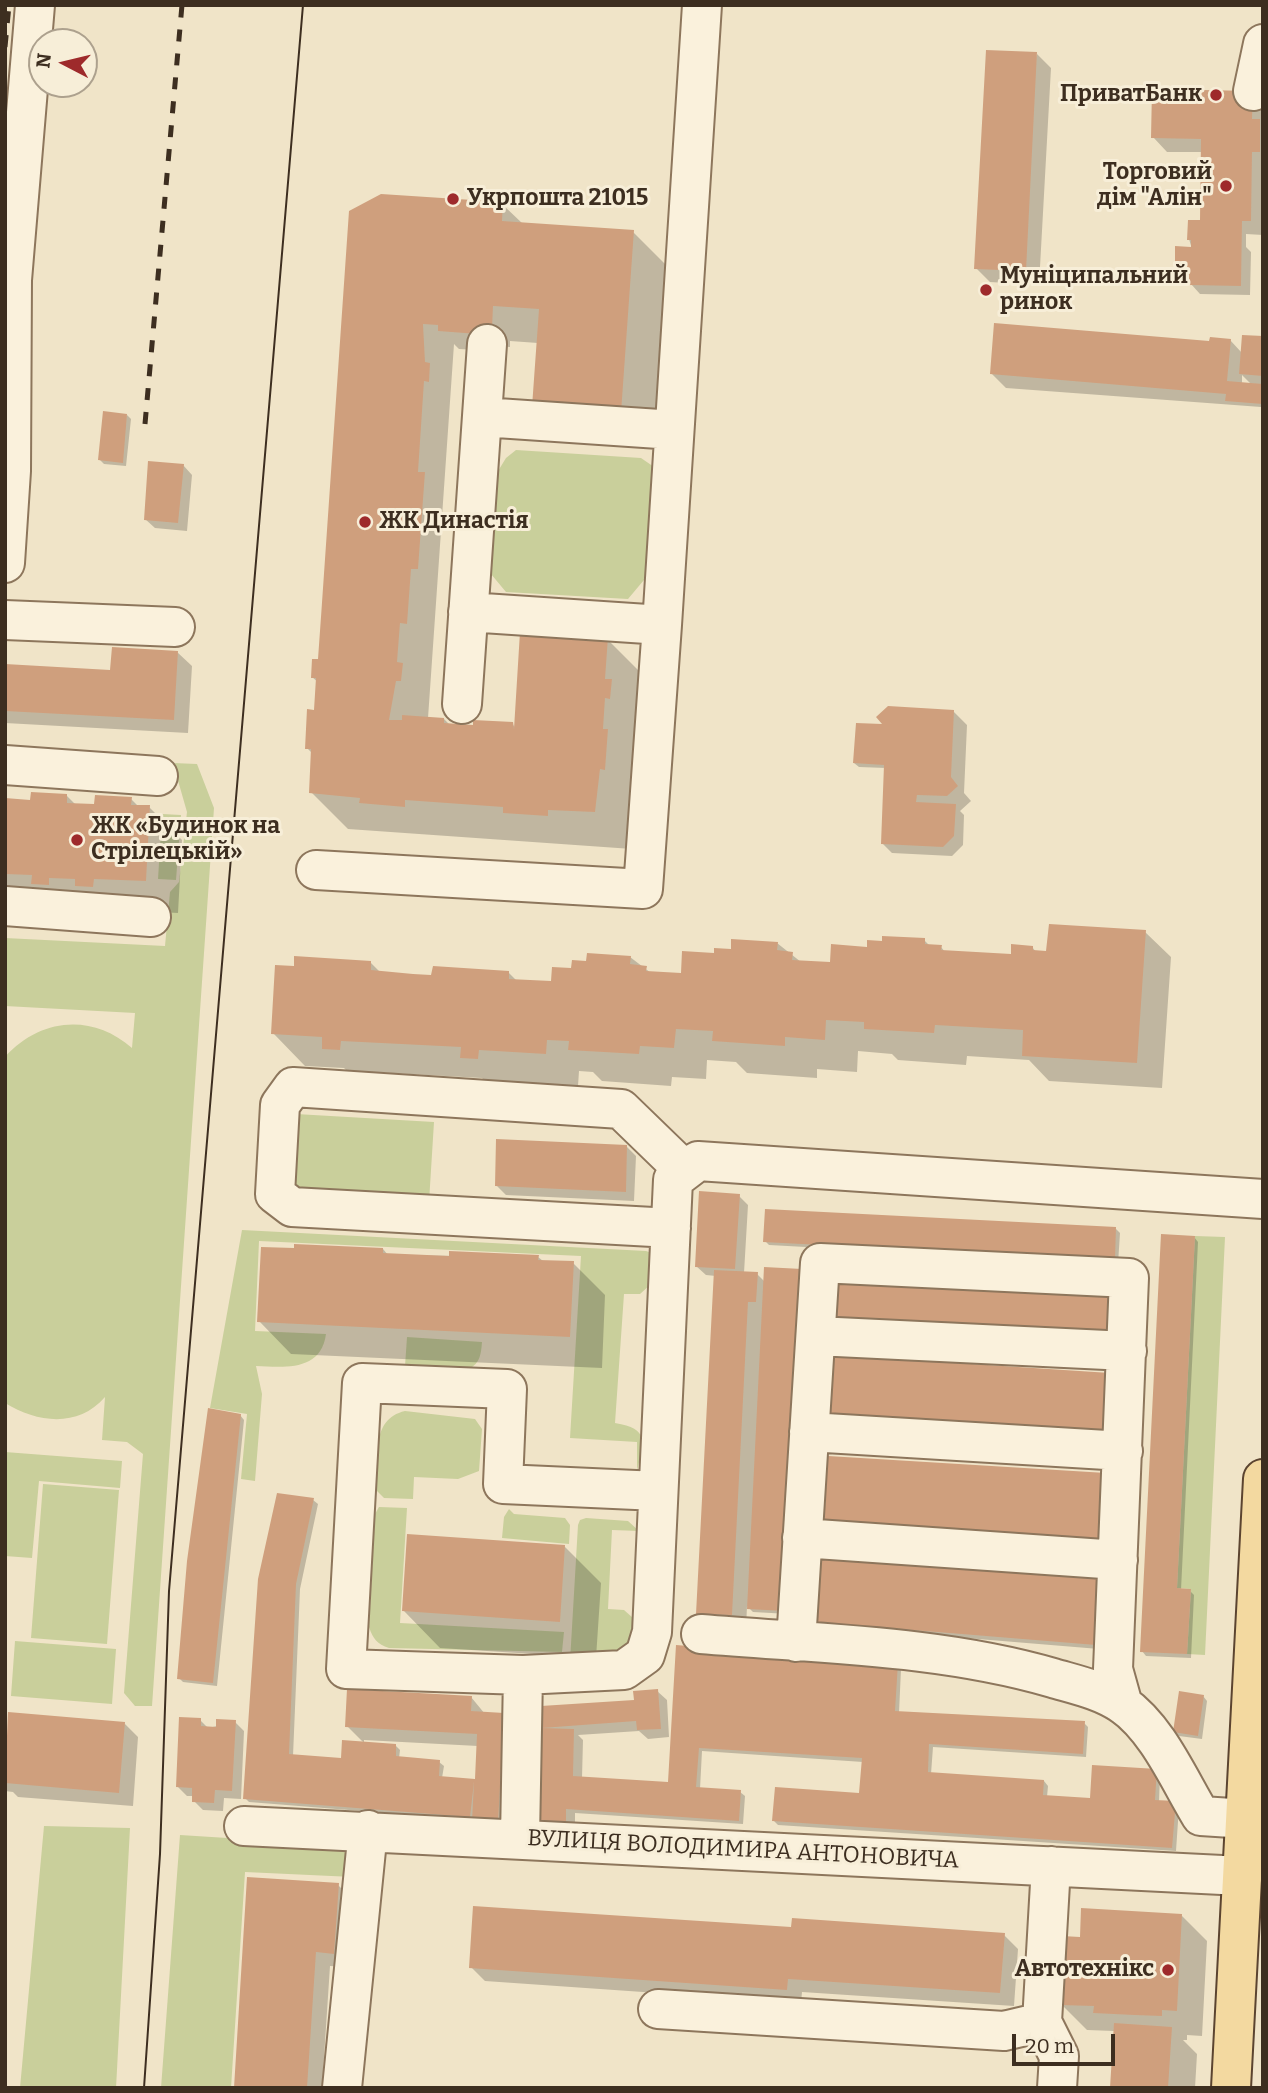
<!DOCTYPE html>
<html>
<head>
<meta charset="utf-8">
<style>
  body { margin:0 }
  #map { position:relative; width:1268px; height:2093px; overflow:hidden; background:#f0e4c8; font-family:Bitter,serif }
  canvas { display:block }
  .frame { position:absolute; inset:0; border:7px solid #3d2e20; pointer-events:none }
  .north { position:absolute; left:28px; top:28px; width:70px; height:70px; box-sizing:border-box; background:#f7eed8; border:2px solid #ada18e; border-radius:50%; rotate:277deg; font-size:19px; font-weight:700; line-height:28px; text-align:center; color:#3d2e20 }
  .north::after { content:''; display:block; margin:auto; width:24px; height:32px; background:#9e2a2b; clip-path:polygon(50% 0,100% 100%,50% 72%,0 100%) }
  .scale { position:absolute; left:1012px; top:2034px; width:103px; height:32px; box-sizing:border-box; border:4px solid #3d2e20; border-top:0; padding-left:9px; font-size:21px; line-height:24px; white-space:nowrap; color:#3d2e20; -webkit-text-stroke:5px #f7eed8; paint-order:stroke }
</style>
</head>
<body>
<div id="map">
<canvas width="1268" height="2093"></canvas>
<div class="frame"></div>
<div class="north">N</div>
<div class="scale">20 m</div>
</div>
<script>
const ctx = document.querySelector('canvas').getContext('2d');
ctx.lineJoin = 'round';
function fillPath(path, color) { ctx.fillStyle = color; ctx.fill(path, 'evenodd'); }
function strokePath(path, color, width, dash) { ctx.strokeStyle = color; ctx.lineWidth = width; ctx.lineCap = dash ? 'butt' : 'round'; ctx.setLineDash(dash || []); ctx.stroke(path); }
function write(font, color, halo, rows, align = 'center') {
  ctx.font = font + ' Bitter,serif'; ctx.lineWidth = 6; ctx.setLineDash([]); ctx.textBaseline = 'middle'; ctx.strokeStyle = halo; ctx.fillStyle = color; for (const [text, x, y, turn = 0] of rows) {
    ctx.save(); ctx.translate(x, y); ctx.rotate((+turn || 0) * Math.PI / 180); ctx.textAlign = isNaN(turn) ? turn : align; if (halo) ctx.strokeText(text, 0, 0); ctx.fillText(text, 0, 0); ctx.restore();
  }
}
const green = new Path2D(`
  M516,450l125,8 16,11 -8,105 -21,25 -122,-7 -15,-18 4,-98 11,-18z
  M173,763l24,1 17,44 -62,898h-17l-11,-13 19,-239 -16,-12 -25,-2 3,-43c-27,31 -67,26 -100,6v-346c35,-39 87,-44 127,-9l3,-35 -130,-7v-68l160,8 5,-54 9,-10 8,-70z
  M162,814l19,1 -5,65 -18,-1z
  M296,1114l138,8 -5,80 -139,-8z
  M242,1230l404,21 9,3 -4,30 -11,10h-16l-9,129c35,6 29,18 22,48v-29l-67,-4 11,-182 -322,-15 -4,90 71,3c-5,38 -42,33 -70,32l6,28 -7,87 -14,-2 6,-65 -37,-6z
  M1195,1236l30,1 -20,418 -18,-1 4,-65 -14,-1z
  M407,1337l75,5c-1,13 -2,23 -16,28l-61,-4z
  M405,1411l70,8 7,10 -3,42 -21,8 -44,-2 -1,22 -29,-1 -8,-8c2,-30 -6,-71 29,-79z
  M5,1452l117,9 -2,27 -81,-7 -7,77 -27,-2z
  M43,1484l76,6 -12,154 -76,-6z
  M379,1507l28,1 -7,115 164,9 -2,20 -173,-4c-12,-4 -16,-9 -20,-21l6,-113z
  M509,1509l5,5 51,4 5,7 -1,19 -67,-6 2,-21z
  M586,1518l42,3 11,10 -27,-1 -4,79 16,1 9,8 2,9 -8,22 -57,12 8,-136 2,-5z
  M15,1641l101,8 -4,55 -101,-8z
  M44,1826l86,2 -14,260h-96z
  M180,1835l174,11 -1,31 -108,-5 -14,216h-70z`);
const shadow = new Path2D(`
  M1037,54l14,14 -12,217 -49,-3 -14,-14z
  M1263,103v132l-17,-1v13l5,5 -1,43 -50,-1 -9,-10 -1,-8 -13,-9 15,-18 -3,-10 12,-17 2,-70h-36l-14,-15z
  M502,204l21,20 110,8 37,37 -12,180 -87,-6 -37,-37 4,-63 -28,-2v6l-14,-1v5l-37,-2 -5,-5 -26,374 16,1 7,7 61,-2 3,3 92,-88 37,37 -12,173 -284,-20 -37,-37 3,-37 -7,-7 10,-37 2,-28 -7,-6 8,-16 31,-449z
  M1263,338l-2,69 -255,-19 -14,-14 238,-34 12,13zM1242,375l10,10 -10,-1z
  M127,415l4,4 -5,47 -22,-2 -4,-4z
  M183,465l9,10 -5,56 -32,-3 -10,-9z
  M177,652l15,14 -4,67 -183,-10v-57l107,6z
  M953,711l14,14 -3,68 7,8 -11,10 4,4 -1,30 -11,11 -60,-3 -10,-10 4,-75 -27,-1 -5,-4 32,-37z
  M67,796l9,9 20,1 35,-7 8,8h10l33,33 -4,73 -151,-8 -22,-22v-83l27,1z
  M1145,932l26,25 -9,131 -113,-7 -20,-21 -62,-4 -1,9 -68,-5 -6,-6 -34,-3 -1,21 -40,-3v9l-70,-5 -11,-11 -29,-2 -1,19 -34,-2 -1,9 -69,-5 -9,-9 -14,-1 -1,15 -67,-4 -1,9 -16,-1 -12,-12 -109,-6 -1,9h-15l-13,-13 -39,-2 -32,-33 23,-65 75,-5 9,9 33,4 95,-4 9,9 35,2 36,-21 42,-5 21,16 31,1 34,-20 61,-11 24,19 31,2 37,-15 55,-9 6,6 11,1 4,5 67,4 20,-9 5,6h11z
  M627,1147l9,9 -2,45 -128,-6 -9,-9z
  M739,1196l9,9 -4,68 13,1 8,8 24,332 -36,-2 -6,-6 -1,23 -34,-2 -14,-14 18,-337 -10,-1 -10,-9z
  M1116,1229l4,4 -2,31 -349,-19 -4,-4z
  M1194,1237l4,5 -17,348 9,1 4,4 -3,63 -45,-2 -4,-5z
  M383,1249l5,6 150,2 5,4 30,2 32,32 -3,73 -311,-14 -32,-33z
  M240,1415l4,5 -27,266 -34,-4 -4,-4z
  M313,1500l5,4 -18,85 -7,167 50,4 53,-14 4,4 -1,8 40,4 5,4 -2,12 34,6 2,-38 -114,-6v3l-17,-17 124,-29 14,17 18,1 9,121 -38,-16 -225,-18 -4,-4z
  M564,1546l37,37 -5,75 -156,-10 -36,-37z
  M1100,1580l-1,69 -278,-23 -4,-4z
  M678,1647l223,22 -2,44 185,10 4,4 -2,30 -153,-10 -2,27 113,7 4,5 -1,11 45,3 68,-25 -1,27 20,5 -3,44 -398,-26 -4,-4 87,-26 2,-33 -161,-11 -2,38 40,3 5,4 -2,28 -168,-11v22l-36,-10 3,-118 94,-6 21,-10 10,9 2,37 -21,2 -9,-8 -61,4 5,5 -1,38 87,6z
  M1203,1696l4,5 -5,38 -23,-3 -4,-4z
  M9,1714l115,9 14,14 -5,69 -115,-9 -5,-5 -8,-1z
  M200,1720l8,8 27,-6 9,9 -3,68 -17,-1 -1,13 -20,-1 -9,-9v-5h-7l-10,-10z
  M338,1885l14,14 -4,68 -18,-1 -8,122h-86z
  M1181,1915l26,26 -5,95 -15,-1v5h-4l14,14 -2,34h-83l2,-57 -27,-1 -26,-26 21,-65z
  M793,1929l211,6 14,14 -4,57 -212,-14 -1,11 -316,-22 -14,-14z`);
const building = new Path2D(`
  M986,50l51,2 -11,219 -52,-2z
  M1152,89l101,2 -1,28h8v33h-8l-1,69h-9l-1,65 -52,-1v-17l-14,-1v-21l16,1v-7h-4l1,-20h12l1,-81 -50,-1z
  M381,194l122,8 -1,19 132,9 -13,183 -89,-6 7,-98 -46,-3 -1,23 -14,5 -40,-3v-6l-15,-1 2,38 5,1 -1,19 -5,-1 -6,91h7l-7,97h-7l-4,55 -7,-1 -3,39 6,1 -2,18h-5l-7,39h13v-5l42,3v5l29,2v-5l40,2 1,7 6,-97 88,5 -3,42h7l-2,20 -5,-1 -2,31h5l-3,41 -5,-1 -5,43 -47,-2v6l-45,-3v-6l-98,-7v7l-46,-4 1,-5 -51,-5 2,-44h-6l2,-40 7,1 2,-32h-5l1,-19h6l3,-42 28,-406z
  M994,323l215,18 1,-4 21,2 -4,42 36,3v20l-38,-3 1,-7 -236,-20z
  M1242,335l21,1v40l-24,-2z
  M103,411l24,3 -4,49 -25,-3z
  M148,461l36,3 -6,59 -34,-3z
  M112,647l66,4 -4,69 -169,-9v-47l105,6z
  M888,706l66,4 -3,67 7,9 -11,10 -30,-1 -1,7 40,2 -2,32 -11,11 -62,-3 3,-79 -31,-2 3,-40 26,1 -6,-7z
  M31,792l36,2v9l27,1 1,-9 37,2 -1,8h19l-4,76 -52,-2 -1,8 -18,-1v-7l-26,-1v7l-18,-1 1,-9 -27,-1v-76l25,2z
  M1049,924l97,6 -9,133 -115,-7 1,-26 -88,-5 -1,8 -70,-4v-7l-38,-2 -1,20 -40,-3v9l-73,-5 1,-10 -37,-2 -2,19 -34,-2 -1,8 -71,-4 1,-9 -22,-1 -1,14 -67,-4 -1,9 -18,-1 1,-11 -120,-6 -1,9 -18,-1v-12l-51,-3 4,-69 19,1v-10l77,5v9l42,4 18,1 2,-9 76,5v8l42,2 1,-14 19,1 1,-8 14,1 1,-8 44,3 -1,8 17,2 -1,5 35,2 1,-22 32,2v-5l17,1v-10l47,3 -1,8 16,2 -1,8 38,2 1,-18 36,3v-7l15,1v-5l43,2v6l17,1 -1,5 70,4v-10l22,2v4l13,1z
  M496,1139l131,6 -1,47 -131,-6z
  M699,1191l41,3 -5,75 -40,-2z
  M765,1209l351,18 -1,33 -352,-18z
  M1161,1234l34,2 -18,352 14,1 -4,65 -47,-2z
  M294,1244l89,4v5l66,3v-5l90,4 -1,5 36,1 -4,76 -313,-15 4,-75 33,1z
  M764,1267l38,2 -17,342 -38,-2z
  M714,1270l44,2 -2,30h-8l-16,313 -36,-1z
  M838,1283l278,13 -2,37 -278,-13z
  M834,1355l276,18 -4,63 -276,-17z
  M208,1408l33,6 -28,269 -36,-4 10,-118z
  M828,1456l278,17 -5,66 -277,-17z
  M277,1493l37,5 -18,86 -7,170 52,4 1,-18 54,4v12l44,4 -1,16 36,3 2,-45 -132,-7 2,-38 125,7 -1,15 33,2 -6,110 -26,-2 2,-39 -4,35 -227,-18 15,-220z
  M407,1534l158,11 -5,77 -158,-11z
  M820,1556l281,23 -5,66 -281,-23z
  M676,1645l222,18 -3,48 190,10 -2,33 -154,-10 -1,28 116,8 -1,15 47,3 2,-33 65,4 -2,31 21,1 -4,47 -400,-27 3,-34 84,6 3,-35 -163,-10 -3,39 45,3 -2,31 -173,-12v18l-29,-1 4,-120 93,-6 -1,-9 25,-2 3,40 -24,1 -1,-9 -94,7 32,1 -1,47 95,6z
  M1179,1691l25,4 -6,41 -25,-4z
  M8,1712l117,10 -6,71 -114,-10z
  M179,1717l22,1v8l15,1v-8l20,1 -4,71 -17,-1 -1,13 -22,-1v-14l-16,-1z
  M247,1877l92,6 -5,71 -18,-2 -9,136h-73z
  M473,1906l318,21 1,-9 213,15 -5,60 -212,-14 -1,11 -318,-22z
  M1081,1908l101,6 -5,97 -15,-1v6l-28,-1 -41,-2 1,-7 -35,-1 3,-69 18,1z
  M1114,2023l58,4 -4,61h-58z`);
const minor = new Path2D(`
  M1253,91l10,-47
  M482,417l192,13
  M5,563l6,-92 1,-191 23,-275
  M468,612l194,13 40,-620
  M5,620l170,7
  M462,704l25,-360
  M5,765l153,11
  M316,870l327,19 19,-264
  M5,906l146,11
  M671,1228l-379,-21 -17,-13 5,-89 13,-18 328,22 64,62
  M816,1336l311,15
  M809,1432l314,19
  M658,1491l-155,-7 4,-95 -145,-6 -16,286 177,6 101,-5 21,-15 7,-23 21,-452 25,-19 565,38
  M802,1538l316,22
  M701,1634c117,10 239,11 352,44 24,7 48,12 69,26 36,25 57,76 79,112l62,4
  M796,1642l24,-379 309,15 -16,391 10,36
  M244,1826l998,50
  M520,1838l3,-163
  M658,2009l346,22 38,-9 17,34 -2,32
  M1042,2022l9,-156
  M342,2088l26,-258`);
const major = new Path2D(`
  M1231,2088l32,-609`);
const tram = new Path2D(`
  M144,2088l16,-234 9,-263 134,-1586`);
const rail = new Path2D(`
  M5,47l4,-42
  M145,424l37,-419`);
const markers = [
  [1216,95,7,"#9e2a2b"],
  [1226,186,7,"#9e2a2b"],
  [453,199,7,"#9e2a2b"],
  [986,290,7,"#9e2a2b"],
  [365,522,7,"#9e2a2b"],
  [77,840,7,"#9e2a2b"],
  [1168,1970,7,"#9e2a2b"]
];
const poiNames = [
  ["ПриватБанк",1202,95,"right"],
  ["Торговий",1212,173,"right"],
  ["дім \"Алін\"",1212,199,"right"],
  ["Укрпошта 21015",467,199],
  ["Муніципальний",1000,277],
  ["ринок",1000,303],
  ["ЖК Династія",379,522],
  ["ЖК «Будинок на",91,827],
  ["Стрілецькій»",91,853],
  ["Автотехнікс",1154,1970,"right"]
];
const streetNames = [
  ["ВУЛИЦЯ ВОЛОДИМИРА АНТОНОВИЧА",743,1850,3]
];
fillPath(green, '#c9cf9b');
fillPath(shadow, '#0003');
fillPath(building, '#cf9f7d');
strokePath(minor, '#8d765c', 42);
strokePath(major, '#5b4430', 42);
strokePath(minor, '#faf1dc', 38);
strokePath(major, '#f3d9a0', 38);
strokePath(tram, '#3d2e20', 2);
strokePath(rail, '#3d2e20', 5, [12, 12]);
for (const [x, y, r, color] of markers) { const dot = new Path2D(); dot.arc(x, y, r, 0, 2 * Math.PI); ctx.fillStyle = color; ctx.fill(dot); strokePath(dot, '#f7eed8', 2.5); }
write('bold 23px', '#3d2e20', '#f7eed8', poiNames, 'left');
write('23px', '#3d2e20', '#f7eed8', streetNames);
</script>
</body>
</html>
